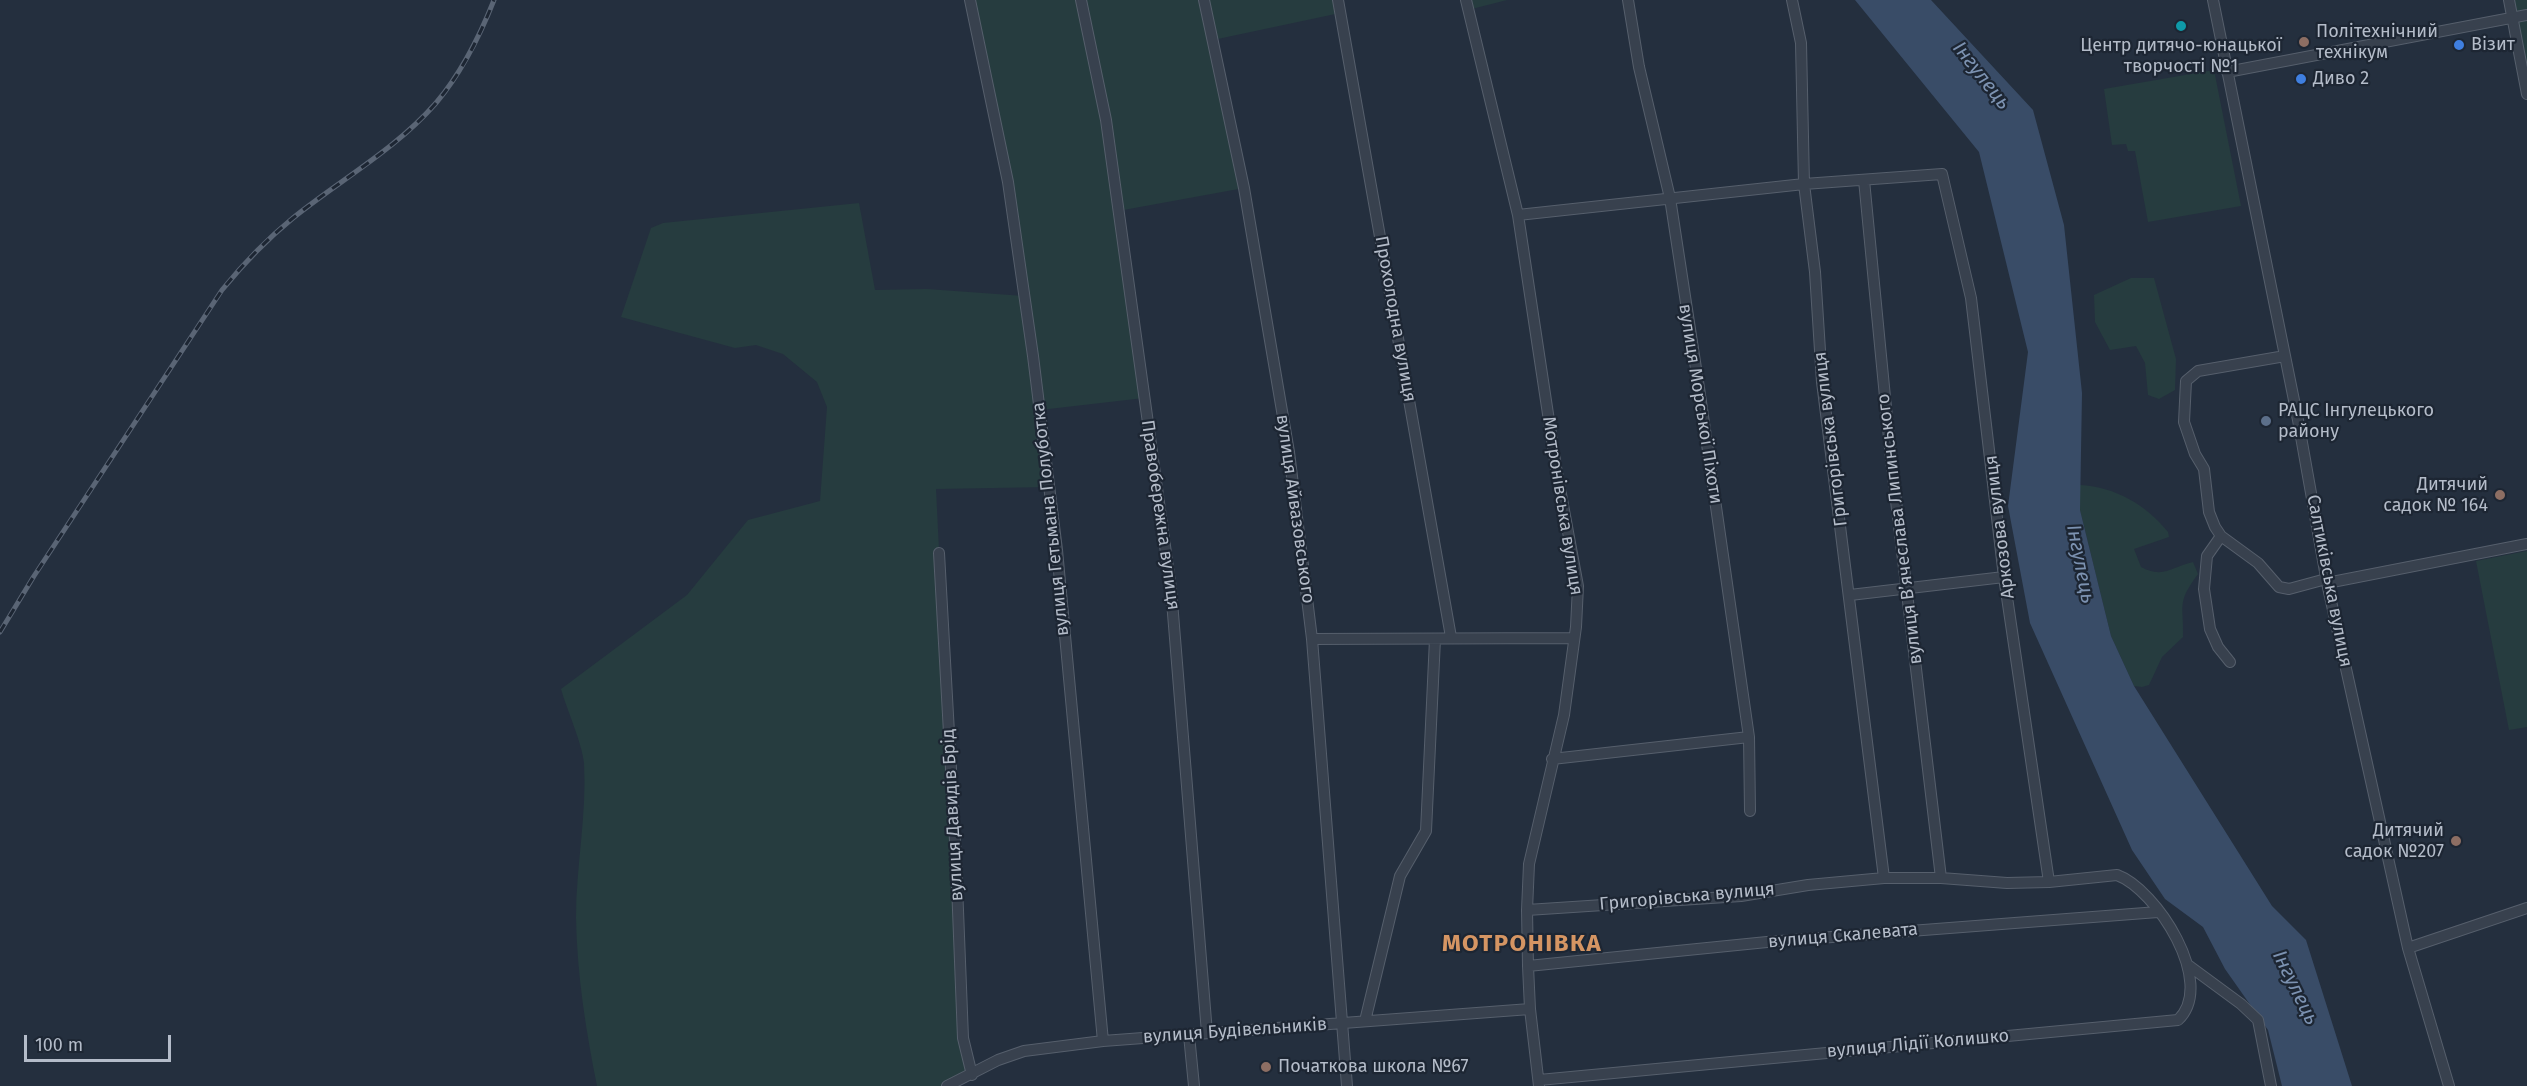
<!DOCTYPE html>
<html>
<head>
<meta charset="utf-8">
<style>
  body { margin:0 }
  #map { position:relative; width:2527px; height:1086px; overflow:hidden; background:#242f3e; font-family:"Fira Sans",sans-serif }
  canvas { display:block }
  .scale { position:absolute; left:24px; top:1035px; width:147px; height:27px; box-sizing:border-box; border:3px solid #b4bcc9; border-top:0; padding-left:8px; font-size:18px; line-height:21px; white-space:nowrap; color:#b4bcc9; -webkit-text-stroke:4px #1d2633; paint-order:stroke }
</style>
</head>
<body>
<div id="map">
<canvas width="2527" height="1086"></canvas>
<div class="scale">100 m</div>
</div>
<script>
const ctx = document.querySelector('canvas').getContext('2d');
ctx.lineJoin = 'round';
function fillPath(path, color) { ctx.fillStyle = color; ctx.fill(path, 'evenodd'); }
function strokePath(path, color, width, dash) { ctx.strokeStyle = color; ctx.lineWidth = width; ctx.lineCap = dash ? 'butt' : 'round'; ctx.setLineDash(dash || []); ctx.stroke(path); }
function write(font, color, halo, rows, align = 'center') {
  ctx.font = font + ' "Fira Sans",sans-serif'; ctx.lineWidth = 4.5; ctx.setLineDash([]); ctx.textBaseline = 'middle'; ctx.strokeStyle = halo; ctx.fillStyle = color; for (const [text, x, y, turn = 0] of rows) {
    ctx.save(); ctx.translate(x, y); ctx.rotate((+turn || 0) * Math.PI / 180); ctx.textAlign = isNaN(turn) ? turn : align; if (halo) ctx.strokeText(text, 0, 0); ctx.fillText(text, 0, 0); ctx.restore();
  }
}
const green = new Path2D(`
  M970,0h368l2,13 -127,27 31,148 -126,23 26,187 -104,12 9,77 -113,2 27,548 9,38 -25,11h-350c-11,-55 -20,-111 -21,-168 0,-52 11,-103 8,-155 -2,-20 -17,-53 -23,-74l126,-94 61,-75 72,-19 7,-94 -10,-25 -34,-28 -27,-9 -21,3 -114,-31 30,-89 12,-5 196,-20 16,87 52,-1 97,7z
  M1466,0h41l-39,10z
  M2509,0h18v94z
  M2214,70l27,136 -93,16 -13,-71h-7l-2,-7 -14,1 -8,-56z
  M2131,278h23l22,81 -1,31 -16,9 -11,-4 -3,-32 -9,-17 -26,4 -15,-28 -1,-27z
  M2080,485c36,2 66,20 88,47l1,5 -35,12 7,18c23,12 30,0 52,-5l5,12c-22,30 -14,30 -15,63l-21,20 -13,28 -7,2 -8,-1 -23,-50 -31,-126z
  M2527,551v176l-18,3 -33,-169z`);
const water = new Path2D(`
  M1855,0h76l102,110 31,115 18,168 -2,117 31,126 23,50 138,220 34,34 46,146h-70l-14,-56 -43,-61 -22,-42 -38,-28 -33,-49 -102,-227 -22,-117 20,-154 -49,-200z`);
const minor = new Path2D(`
  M970,0l38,182 25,174 24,194 46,491
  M1081,0l25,120 65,469 36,444
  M1204,0l40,188 45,264 23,187 35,447
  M1338,0l113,637
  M1466,0l52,215 38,252 22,119 -2,41 -12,88 -35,149 -2,46 1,56 2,43 9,77
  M1628,0l11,67 31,131 29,190 50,349 1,74
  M1792,0l9,43 3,141 11,88 7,110 62,496
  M2213,0l85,420 29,163 81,365 41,138
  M2509,0l18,94
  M2227,72l300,-57
  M1864,180l27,279 50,419
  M1518,215l286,-31 138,-10 29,124 33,279 45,305
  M2285,356l-87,15 -12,10 -2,41 11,32 9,15 5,43 6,15 6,9 37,27 21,24 10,2 37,-10
  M2221,536l-14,20 -3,33 6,40 8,18 12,15
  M939,553l17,306 7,179 9,37
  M2327,583l200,-39
  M1850,595l154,-18
  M1312,639l262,-1
  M1552,759l197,-22
  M1527,910l214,-14 67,-11 76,-7h57l66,5 42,-1 68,-7c39,14 100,108 61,145l-639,60
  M2408,948l119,-40
  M2188,965l53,39 17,16 13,66
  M1528,966l239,-24 391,-30
  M1365,1021l35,-145 26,-45 9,-192
  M1189,1035l5,51
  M947,1086l51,-26 26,-9 79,-10 427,-32`);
const rail = new Path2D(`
  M0,632l34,-56 188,-286c22,-27 44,-50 71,-72 47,-38 102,-68 143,-115 26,-31 43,-65 58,-103`);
const markers = [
  [2181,26,6,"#0f9aa8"],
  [2304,42,6,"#8d6e63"],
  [2459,45,6,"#3f7fe0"],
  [2301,79,6,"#3f7fe0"],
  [2266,421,6,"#5c6f8a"],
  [2500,495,6,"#8d6e63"],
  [2456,841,6,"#8d6e63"],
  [1266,1067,6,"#8d6e63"]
];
const poiNames = [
  ["Політехнічний",2316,32],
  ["технікум",2316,53],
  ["Візит",2471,45],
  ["Центр дитячо-юнацької",2181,46,"center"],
  ["творчості №1",2181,67,"center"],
  ["Диво 2",2313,79],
  ["РАЦС Інгулецького",2278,411],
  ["району",2278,432],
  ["Дитячий",2488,485,"right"],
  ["садок № 164",2488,506,"right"],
  ["Дитячий",2444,831,"right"],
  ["садок №207",2444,852,"right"],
  ["Початкова школа №67",1278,1067]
];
const streetNames = [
  ["Прохолодна вулиця",1395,319,80],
  ["вулиця Морської Піхоти",1700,404,81],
  ["Григорівська вулиця",1831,439,-97],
  ["Мотронівська вулиця",1562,506,81],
  ["вулиця Айвазовського",1295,509,82],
  ["Правобережна вулиця",1160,515,82],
  ["вулиця Гетьмана Полуботка",1051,519,-96],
  ["Аркозова вулиця",2000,527,-97],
  ["вулиця В’ячеслава Липинського",1900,529,-97],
  ["Салтиківська вулиця",2329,581,79],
  ["вулиця Давидів Брід",953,815,-93],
  ["Григорівська вулиця",1687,897,-5],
  ["вулиця Скалевата",1843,936,-5],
  ["вулиця Будівельників",1235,1031,-4],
  ["вулиця Лідії Колишко",1918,1044,-5]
];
const waterNames = [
  ["Інгулець",1981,76,52],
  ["Інгулець",2080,564,79],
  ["Інгулець",2295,988,64]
];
const districtNames = [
  ["МОТРОНІВКА",1522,944]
];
fillPath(green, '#263c3f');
fillPath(water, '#394c67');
strokePath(minor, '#565f6c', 12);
strokePath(minor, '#38414e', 10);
strokePath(rail, '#5a6575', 5);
strokePath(rail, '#1d2633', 3, [9]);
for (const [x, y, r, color] of markers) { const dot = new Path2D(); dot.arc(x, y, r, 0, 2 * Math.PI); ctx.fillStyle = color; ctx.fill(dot); strokePath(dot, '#1d2633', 2); }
write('18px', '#b4bcc9', '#1d2633', poiNames, 'left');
write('18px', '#b4bcc9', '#1d2633', streetNames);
write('italic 20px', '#7c92b1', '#1d2633', waterNames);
ctx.letterSpacing = '1.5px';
write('bold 24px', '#d59563', '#1d2633', districtNames);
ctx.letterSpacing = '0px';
</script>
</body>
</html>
